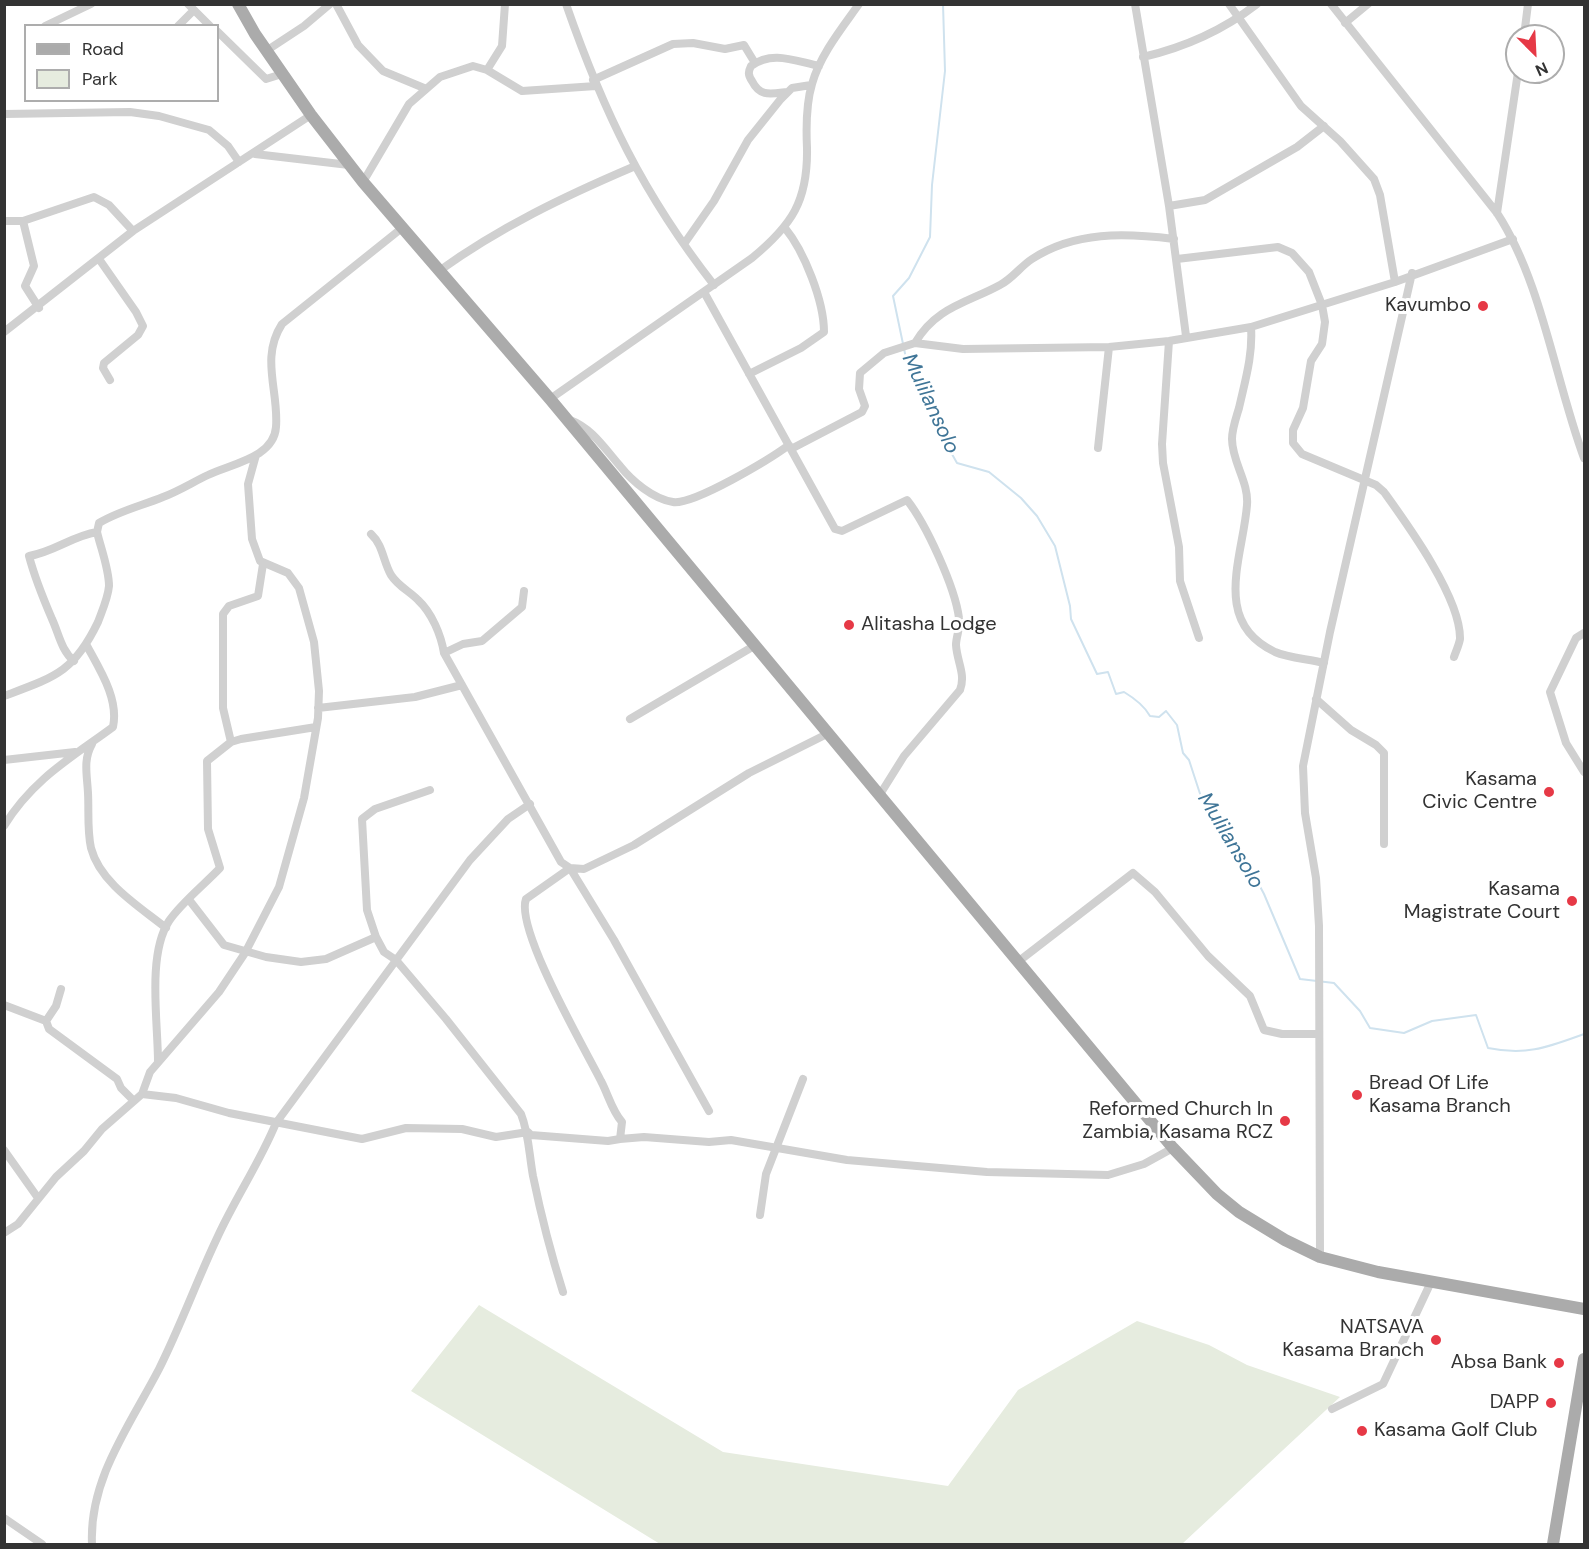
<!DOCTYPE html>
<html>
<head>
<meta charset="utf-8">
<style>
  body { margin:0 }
  #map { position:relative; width:1589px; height:1549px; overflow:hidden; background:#fff; font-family:"DM Sans",sans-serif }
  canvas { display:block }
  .frame { position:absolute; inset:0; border:6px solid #333; pointer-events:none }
  .legend { position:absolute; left:24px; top:24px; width:195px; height:78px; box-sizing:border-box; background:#fff; border:2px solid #adadad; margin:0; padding:8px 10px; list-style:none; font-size:18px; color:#333 }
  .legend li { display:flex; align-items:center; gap:12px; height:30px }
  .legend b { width:30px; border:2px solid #adadad }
  .north { position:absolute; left:1505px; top:24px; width:60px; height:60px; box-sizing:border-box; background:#fff; border:2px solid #adadad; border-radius:50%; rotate:156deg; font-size:16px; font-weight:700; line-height:24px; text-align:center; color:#333 }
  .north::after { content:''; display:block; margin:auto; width:21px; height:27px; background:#e63946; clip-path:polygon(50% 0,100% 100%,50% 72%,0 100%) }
</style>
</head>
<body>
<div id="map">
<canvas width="1589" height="1549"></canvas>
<div class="frame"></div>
<ul class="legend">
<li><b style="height:8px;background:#ababab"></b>Road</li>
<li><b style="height:16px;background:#e6ecdf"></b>Park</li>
</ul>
<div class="north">N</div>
</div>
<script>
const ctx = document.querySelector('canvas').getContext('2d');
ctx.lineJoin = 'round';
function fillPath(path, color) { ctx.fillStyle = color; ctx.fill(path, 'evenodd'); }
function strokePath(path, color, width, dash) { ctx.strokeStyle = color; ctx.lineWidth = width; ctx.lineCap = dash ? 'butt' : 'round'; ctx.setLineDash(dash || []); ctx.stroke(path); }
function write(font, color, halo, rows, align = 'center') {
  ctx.font = font + ' "DM Sans",sans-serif'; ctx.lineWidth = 6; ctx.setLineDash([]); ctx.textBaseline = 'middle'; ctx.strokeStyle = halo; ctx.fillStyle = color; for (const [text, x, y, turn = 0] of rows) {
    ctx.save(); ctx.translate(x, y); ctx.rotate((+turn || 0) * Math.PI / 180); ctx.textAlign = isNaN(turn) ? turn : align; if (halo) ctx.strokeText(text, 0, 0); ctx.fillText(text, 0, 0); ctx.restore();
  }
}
const green = new Path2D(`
  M479,1305l244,147 225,34 70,-96 119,-69 72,24 38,20 93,32 -158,147h-522l-249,-153z`);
const stream = new Path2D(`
  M943,4l2,67 -13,114 -2,52 -21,41 -16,18 14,67 12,28 17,28 8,21 13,23 32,9 32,26 16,18 18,30 15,60 1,13 26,55 11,-2 8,22 8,-2c10,6 20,13 26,24l9,1 7,-6 11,14 6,28 6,7 15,46 43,56 17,32 36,85 34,4 26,28 10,17 34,5 28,-12 44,-6 12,33c39,8 60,-1 96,-14`);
const street = new Path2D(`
  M188,4l22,22
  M336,4l22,41 25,26 41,17
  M566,4c38,109 77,190 148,281
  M1135,4l34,202 17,130
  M1229,4l72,102 39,35 34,38 6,16 15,87
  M1331,4l166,209c45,69 58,167 87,245
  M1345,23l23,-19
  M45,26l46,-22
  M178,26l16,-16
  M218,32l48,47 16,-5
  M1524,36l4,-32
  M266,51l38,-25 26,-22
  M1143,57c43,-10 79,-26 114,-53
  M487,70l15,-24 3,-42
  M593,80l80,-36 20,-1 32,6 19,-4 11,18
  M787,92c-17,2 -27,5 -35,-11 -4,-6 -4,-9 -1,-15 21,-16 44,-5 68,0
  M4,114l126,-2 29,4 50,14 19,16 11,16
  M255,154l94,11
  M363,182l46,-78 31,-27 33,-11 14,4 35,21 74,-5
  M1169,206l36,-6 92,-53 27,-21
  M1497,213l21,-141
  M4,221h19l71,-24 15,8 24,26
  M23,221l11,45 -9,20 14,22
  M684,244l30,-43 34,-61 32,-40 12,-12 19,-3
  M99,259l37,53 7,14 -5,9 -34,28 -1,5 7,12
  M1177,259l101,-12 14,6 17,19 13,33 3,17 -3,22 -11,17 -8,47 -10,22v13l9,11 74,31 8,7c23,32 77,106 76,147 -1,6 -4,12 -6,18
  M439,271c61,-44 126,-75 194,-104
  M704,292l131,237 7,2 65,-31c19,24 48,87 52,118 2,9 -3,18 -3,27 1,17 10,29 4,45l-56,66 -25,40
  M1251,327c2,28 -6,54 -12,81 -3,10 -7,21 -7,31 0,23 17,43 15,66 -4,52 -36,117 28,147 14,6 34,7 49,11
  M4,332l129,-101 178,-116
  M1169,341l-7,103 1,19 16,84 1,34 19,57
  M915,343c21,-36 52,-40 85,-58 12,-6 21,-19 32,-26 43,-28 93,-26 142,-20
  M749,374l52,-26 23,-16c0,-31 -20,-81 -39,-104
  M550,399l202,-141c40,-33 56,-57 55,-110 -1,-21 -1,-44 5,-64 8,-29 30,-56 47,-80
  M570,420c22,8 35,29 50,46 12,15 33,33 53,36 21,3 97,-43 116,-57
  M1098,448l11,-101
  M791,449l71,-37 3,-6 -6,-17 1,-16 24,-20 31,-10 48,6 146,-2 60,-6 82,-14 144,-45 118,-43
  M371,534c12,11 12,27 20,41 7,11 18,16 27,25 14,13 23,35 26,53l117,209 9,6 44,72 95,171
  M1584,633l-8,5 -26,54 16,51 18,29
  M444,653l19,-9 19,-3 40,-34 2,-16
  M74,661c-13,-11 -15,-27 -22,-42 -9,-21 -17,-40 -23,-63 25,-4 43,-20 68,-24
  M4,696c51,-19 70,-24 94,-74 4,-11 10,-24 11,-36 0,-17 -8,-37 -12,-54l2,-9c20,-12 42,-17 64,-26 16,-6 30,-15 45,-22 22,-11 66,-17 68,-48 3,-36 -16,-69 6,-103l120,-96
  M1316,699l35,31 25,15 8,8v91
  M318,708l97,-11 47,-12
  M630,719l124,-73
  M231,742l-8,-34v-94l6,-8 29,-10 5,-32
  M92,744c-9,16 -5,30 -4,49 1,18 -1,37 3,55 9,35 49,59 75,80
  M4,760l71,-8
  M430,790l-55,19 -13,10 5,91 9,27 8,15 12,8 50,59 75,95c8,20 8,40 12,62 8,39 18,78 30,116
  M4,826c29,-47 67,-68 109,-99 6,-28 -13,-57 -26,-81
  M190,901l34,44 42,12 35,5 25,-3 50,-22
  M1019,961l114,-88 22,19 53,64 42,40 14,34 18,4h37
  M61,989l-5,17 -10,15 3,8 68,50 4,9 12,12
  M4,1005l42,16
  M158,1062c0,-40 -11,-107 11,-141 12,-18 36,-37 51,-53l-12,-39 -1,-68 24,-19 10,-3 75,-12
  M142,1094l34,4 53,15 133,26 44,-11 56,1 34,8 32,-5 3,3 77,6 12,-2 2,-17c-10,-11 -14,-28 -21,-41 -16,-32 -86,-152 -75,-182l44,-31 14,1 50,-24 115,-72 78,-39
  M620,1139l24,-2 65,5 22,-2 116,20 140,12 121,3 36,-11 29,-16
  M4,1150l34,48
  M760,1215l6,-41 37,-95
  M4,1233l14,-9 38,-47 28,-26 18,-22 40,-35 8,-22 69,-80 26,-39 34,-66 25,-89 14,-80 1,-27 -5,-49 -15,-54 -11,-15 -28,-12 -8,-22 -4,-55 8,-29
  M1320,1257l-1,-331 -3,-48 -11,-65 -2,-47 27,-134 82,-359
  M1332,1409l51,-25 48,-102
  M4,1518l38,26
  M92,1544c-3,-65 38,-119 67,-175 22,-44 38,-89 59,-133 18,-39 42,-74 58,-113l194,-263 38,-41 22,-15`);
const primary = new Path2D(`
  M238,4l17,30 56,81 52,67 187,217 623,749 44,46 22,18 46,28 35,17 58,15 206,37
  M1553,1544l31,-185`);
const markers = [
  [1483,306,6,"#e63946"],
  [849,625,6,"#e63946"],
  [1549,792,6,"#e63946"],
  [1572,901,6,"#e63946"],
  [1357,1095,6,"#e63946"],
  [1285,1121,6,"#e63946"],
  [1436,1340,6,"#e63946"],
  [1559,1363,6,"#e63946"],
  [1551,1403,6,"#e63946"],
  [1362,1431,6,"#e63946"]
];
const poiNames = [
  ["Kavumbo",1471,306],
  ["Alitasha Lodge",861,625,"left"],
  ["Kasama",1537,780],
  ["Civic Centre",1537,803],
  ["Kasama",1560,890],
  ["Magistrate Court",1560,913],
  ["Bread Of Life",1369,1084,"left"],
  ["Kasama Branch",1369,1107,"left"],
  ["Reformed Church In",1273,1110],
  ["Zambia, Kasama RCZ",1273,1133],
  ["NATSAVA",1424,1328],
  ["Kasama Branch",1424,1351],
  ["Absa Bank",1547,1363],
  ["DAPP",1539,1403],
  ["Kasama Golf Club",1374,1431,"left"]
];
const waterNames = [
  ["Mulilansolo",930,404,65],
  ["Mulilansolo",1230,841,59]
];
fillPath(green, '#e6ecdf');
strokePath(stream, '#cfe2ee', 2);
strokePath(street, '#d0d0d0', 8);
strokePath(primary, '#ababab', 12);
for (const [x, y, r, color] of markers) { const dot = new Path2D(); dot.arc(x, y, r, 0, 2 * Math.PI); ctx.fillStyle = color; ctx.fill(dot); strokePath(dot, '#fff', 2); }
write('20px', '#333', '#fff', poiNames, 'right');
write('italic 21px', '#3f7597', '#fff', waterNames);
</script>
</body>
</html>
